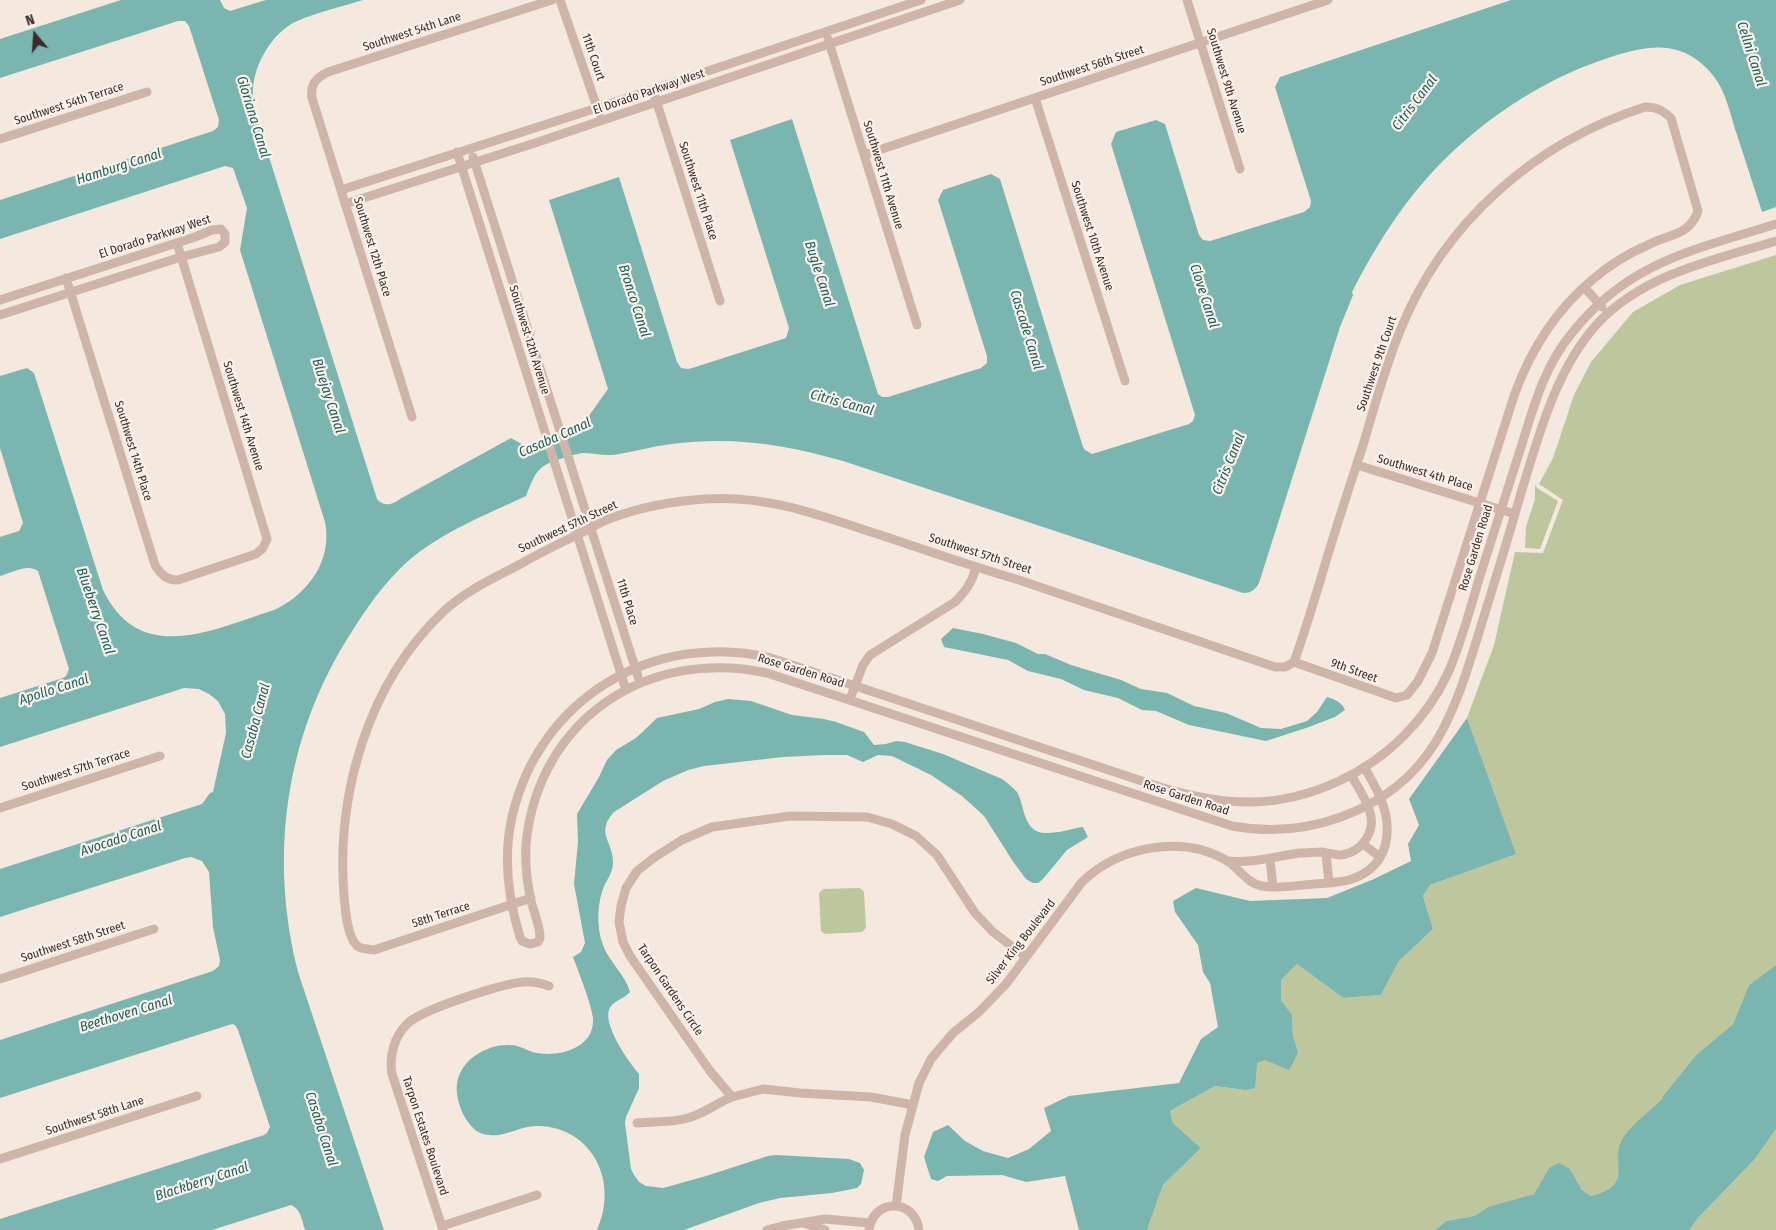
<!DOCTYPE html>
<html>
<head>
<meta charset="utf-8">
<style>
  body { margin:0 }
  #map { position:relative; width:1776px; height:1230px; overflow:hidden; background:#f5e8df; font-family:"Fira Sans Condensed",sans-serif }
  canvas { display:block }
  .north { position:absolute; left:10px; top:10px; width:50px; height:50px; -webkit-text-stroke:4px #fcf2ec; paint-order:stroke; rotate:342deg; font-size:14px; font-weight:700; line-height:20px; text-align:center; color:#3b2d29 }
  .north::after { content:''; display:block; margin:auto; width:18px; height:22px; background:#3b2d29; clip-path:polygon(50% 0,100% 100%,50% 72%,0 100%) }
</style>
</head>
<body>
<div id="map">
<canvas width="1776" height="1230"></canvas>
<div class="north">N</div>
</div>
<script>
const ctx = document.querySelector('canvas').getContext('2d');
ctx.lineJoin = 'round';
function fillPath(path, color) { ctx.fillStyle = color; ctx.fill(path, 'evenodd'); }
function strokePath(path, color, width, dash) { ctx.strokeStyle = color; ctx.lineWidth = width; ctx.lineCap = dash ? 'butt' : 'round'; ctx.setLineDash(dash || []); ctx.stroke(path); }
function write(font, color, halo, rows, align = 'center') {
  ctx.font = font + ' "Fira Sans Condensed",sans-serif'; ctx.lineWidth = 4.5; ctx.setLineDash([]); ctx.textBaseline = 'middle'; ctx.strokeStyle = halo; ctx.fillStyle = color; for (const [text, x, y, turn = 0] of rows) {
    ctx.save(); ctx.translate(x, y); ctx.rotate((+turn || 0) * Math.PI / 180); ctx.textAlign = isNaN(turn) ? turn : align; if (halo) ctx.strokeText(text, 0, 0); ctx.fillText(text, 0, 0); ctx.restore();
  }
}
const green = new Path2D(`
  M1776,255v710l-27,20 -16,39 -37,31 -33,41 -1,3 -37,36 -8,46 -4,6 -7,5 -15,4 -9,-6 -12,-21 -21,-1 -15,26 -44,12 -16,10 -28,5 -11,9h-288l16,-45 38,-37 -28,-25 -3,-12 45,-25 30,4 12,-27 8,-3 28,-23 -1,-21 -11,-16v-20l16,-16 46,34 38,-3 18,-34 34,-32 -10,-33 7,-11 85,-31 -48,-136 27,-73 21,-93 28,1 20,-53 -24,-16 14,-26 21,-63 17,-33 42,-50 47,-27z
  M1535,485l2,3 21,13 -18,48 -15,-1 1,-21 9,-28z
  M860,888l4,4 2,36 -4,4 -37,2 -4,-3 -2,-38 4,-4z
  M1776,1129v101h-87l9,-12 57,-59z`);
const water = new Path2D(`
  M121,0h99l4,8 6,3 36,-11h97c-22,7 -45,12 -66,21 -26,12 -46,47 -44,76 0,7 2,15 4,22l120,380c6,8 16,6 23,0l111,-61 16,9 47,-14 9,-9 25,-35 -59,-189 70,-23 58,185 4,6 8,1 97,-31 3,-10 -59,-188 62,-21 86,275 4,3h6l93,-29 6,-5v-7l-49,-156 5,-10 48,-16 9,5 83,268 2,3 7,4 97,-30 4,-3 2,-6 -84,-271 5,-12 40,-12 9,4 34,111 4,5 7,1 94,-29 6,-5 1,-6 -36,-114 5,-10 231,-77h265v207l-14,5c-9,-28 -18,-56 -27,-83 -4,-14 -8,-30 -15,-43 -4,-8 -12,-17 -19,-23 -28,-23 -58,-16 -90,-6 -70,22 -136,67 -184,121 -31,35 -54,73 -75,114l1,3 -13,32 -81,256c-4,7 -8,10 -16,10l-400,-132c-58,-17 -111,-25 -172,-17 -17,2 -34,7 -52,10 -12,3 -25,-1 -37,-1 -6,1 -13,3 -19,5 -26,8 -27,13 -37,38 -40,19 -85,36 -119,66 -22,20 -40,45 -56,71 -66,102 -83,225 -52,342l85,255h-79c-3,-9 -4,-21 -14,-25l-79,25h-212v-11l264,-84 3,-2 3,-6 -32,-97 -3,-5 -3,-1 -232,74v-58l213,-69 6,-5 1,-6 -7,-33 -4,-55 -7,-11 -11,-4 -6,1 -185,59v-48l202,-65 8,-11 3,-1 13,-59 -1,-19 -7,-13 -9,-7 -10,-5 -15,-1 -184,59v-49l63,-20 3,-2 3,-7 -31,-98c-10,-8 -27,2 -38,5v-39l19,-6 4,-8 -23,-75v-72l27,-8 7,5 69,217c37,77 111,39 171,20 33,-15 59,-49 51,-88l-85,-272 7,-42 -14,-40 -8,-2 -225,73v-39l213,-69 5,-4 1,-7 -30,-94 -4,-5h-7l-178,57v-39z
  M953,628l30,6 33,9 22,11h7l26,11 50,15 20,9 26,4 27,13 32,7 35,15 20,1 26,-8 10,-9 10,-15c7,2 15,5 18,13l-10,7 -26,10 -43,14 -77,-16 -33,-14 -14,-1 -24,-12 -34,-8 -23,-11 -33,-8 -20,-11 -64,-13 -3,-8z
  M728,699l23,2 41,14 32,4 12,3 28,10 10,13 12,-1 10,-3 9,1 38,12 59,25c5,4 11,8 15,13 8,14 6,42 30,41 12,0 24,-4 36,-6l5,10 -21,13 -24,29 -5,4h-5l-7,-4 -12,-16 -30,-47 -22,-20 -31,-21 -39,-19 -14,-1 -15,7 -16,-7h-22l-42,2 -79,9 -16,4 -25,11 -49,31c-19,21 -1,29 -1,50 0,9 -4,15 -8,22 -8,17 -9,43 -2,61 6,17 22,29 27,47 -5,6 -14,8 -19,14 -12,15 18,56 28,68v14l-13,29 -1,6 6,46 3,6 5,7 7,4 17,2 43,-12 62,-20 8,-1 73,4 11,4 4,7 -3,14 -4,4 -25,5 -52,5 -21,5 -75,27h-87c22,-47 -4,-103 -59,-104 -17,-1 -32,11 -48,9 -10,0 -17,-6 -22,-13 -8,-11 -14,-30 -10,-43 6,-21 29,-34 50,-34 10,-1 19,6 29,8 23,4 58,-5 56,-35 -2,-15 -14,-45 -20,-61l8,-5 4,-9 -11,-59 4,-42 -1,-28 22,-37 8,-17 9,-10 20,-12 21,-20 42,-9 16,-7z
  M1467,718l49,136 -86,31 -7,11 10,33 -34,32 -18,34 -38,3 -46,-34 -16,16v20l11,15 1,22 5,16 -9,17 -24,-10 -8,3 -2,25 -10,2 -30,-4 -45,25 3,12 28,25 -38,37 -16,45h-68l-14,-54 -39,6 -24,-7 -55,1 -9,5 -7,-2 -7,-22 9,-25 15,-7 17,16 18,10 25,7 21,-9 22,-18 -7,-23 25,-12 110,-13 22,-44 17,-12 -8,-44 -7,-11 -5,-27 -23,-33 -2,-11 23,-13 54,13 77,-3 47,-19 37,-18 -3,-17 11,-19 -10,-26z
  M1776,965v164l-21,30 -57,59 -9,12h-254l11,-9 28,-5 16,-10 44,-12 15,-26 10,-5 11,6 12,21 9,6c47,-11 15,-35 34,-61 10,-13 25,-24 37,-36l1,-3 33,-41 37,-31 16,-39z`);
const minor = new Path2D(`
  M560,0l39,113
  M1187,0l53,169
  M828,39l89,286
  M655,97l65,204
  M1035,98l90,283
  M1645,107c12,0 17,3 26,11l27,93c-3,9 -7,15 -16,20 -9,5 -22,8 -32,13 -21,9 -41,21 -58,36 -36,30 -61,70 -77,113l-83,260 -14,28 -11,14 -11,3 -102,-36c12,-33 22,-67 32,-101 12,-40 25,-79 38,-119 11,-37 21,-75 36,-111 43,-108 135,-189 245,-224z
  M0,139l147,-47
  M457,152l169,538
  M864,155l464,-155
  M473,157l167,526
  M341,190l256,-82 324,-108
  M345,204l190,-61 425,-143
  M1776,224c-82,26 -148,38 -204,109 -27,32 -38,72 -50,111 -14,45 -29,90 -43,135 -9,31 -18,64 -31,94 -22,47 -61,86 -109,108 -62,29 -115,25 -179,6l-389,-129c-117,-28 -232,40 -259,159 -9,40 -4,81 8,120l2,4 8,3 8,-2 2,-4c0,-13 -6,-25 -9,-37 -4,-18 -6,-38 -5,-57 12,-125 122,-197 241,-171l465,153c38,7 73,4 109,-9 93,-34 113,-103 139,-188 14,-45 28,-90 41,-136 18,-58 34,-122 76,-169 46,-50 117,-64 179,-83
  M66,278l89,287c6,10 12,15 23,15l78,-26 7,-6 4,-9 -90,-296
  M1584,287l18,20
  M0,300l195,-63 17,-7 9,-1 4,5v8l-6,5 -38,10 -181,58
  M412,417l-100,-319c-2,-14 4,-20 16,-26l224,-72
  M1357,465l158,49
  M850,699l13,-34 7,-10 85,-53c11,-11 17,-20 21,-34
  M0,808l160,-52
  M1363,844l17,13
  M1326,853l3,30
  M1270,859l3,28
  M1227,861c28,2 45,-4 72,-8 7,0 16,-1 23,-1 6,1 13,3 19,3 22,-3 36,-25 28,-46 -4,-12 -12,-23 -18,-34
  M531,898l-157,52c-4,-1 -12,-1 -15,-3 -12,-7 -14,-39 -15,-52 -8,-101 24,-212 99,-283 21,-20 47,-32 72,-45 21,-12 41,-22 62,-32 11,-5 21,-12 32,-16 31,-12 64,-18 97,-20 55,-4 105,13 156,30 53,17 104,36 157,51l256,87h10l9,-5
  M0,979l154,-50
  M913,1105l-42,-8 -71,-4 -37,-4 -31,8 -22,-26 -80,-115 -7,-14 -4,-20 2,-16 5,-18 11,-17 18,-14 27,-17 30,-13 78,-11 77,1 25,7 24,12 21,19 38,58 18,19 33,25
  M637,1123c19,-2 42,0 59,-8 13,-5 23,-13 36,-18
  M0,1159l197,-63
  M896,1206l9,-71 14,-52 12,-24 22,-26 26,-21 27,-28 76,-102c36,-35 99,-48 144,-22 13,8 20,23 36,26 16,3 36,-1 53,-2 12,-1 25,-1 37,-5 37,-13 42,-49 28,-82 -4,-10 -10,-20 -16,-30
  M804,1223l21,7
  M442,1226l95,-31
  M443,1230l-51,-156c-3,-18 2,-37 15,-50 15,-15 95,-40 116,-42 9,-1 18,1 26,4
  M767,1230l15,-4 43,-7 45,4
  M869,1230c4,-32 46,-32 50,0`);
const streetNames = [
  ["Southwest 54th Lane",412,32,-18],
  ["11th Court",593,57,71],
  ["Southwest 56th Street",1092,66,-18],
  ["Southwest 9th Avenue",1226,81,73],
  ["El Dorado Parkway West",649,92,-19],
  ["Southwest 54th Terrace",69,104,-18],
  ["Southwest 11th Avenue",883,175,73],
  ["Southwest 11th Place",698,191,72],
  ["Southwest 10th Avenue",1092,236,72],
  ["El Dorado Parkway West",155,237,-18],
  ["Southwest 12th Place",372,247,73],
  ["Southwest 12th Avenue",529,340,73],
  ["Southwest 9th Court",1377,364,-71],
  ["Southwest 14th Avenue",243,416,73],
  ["Southwest 14th Place",133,451,73],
  ["Southwest 4th Place",1425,473,17],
  ["Southwest 57th Street",568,527,-25],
  ["Rose Garden Road",1476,548,-73],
  ["Southwest 57th Street",980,554,18],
  ["11th Place",627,602,73],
  ["Rose Garden Road",801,671,17],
  ["9th Street",1354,671,20],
  ["Southwest 57th Terrace",76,770,-18],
  ["Rose Garden Road",1186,798,18],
  ["58th Terrace",441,915,-18],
  ["Southwest 58th Street",73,942,-18],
  ["Silver King Boulevard",1021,942,-52],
  ["Tarpon Gardens Circle",670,990,56],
  ["Southwest 58th Lane",95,1116,-18],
  ["Tarpon Estates Boulevard",425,1136,72]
];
const waterNames = [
  ["Cellni Canal",1751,54,72],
  ["Citris Canal",1415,103,-53],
  ["Gloriana Canal",253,117,73],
  ["Hamburg Canal",119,167,-18],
  ["Bugle Canal",819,274,72],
  ["Clove Canal",1204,296,72],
  ["Bronco Canal",634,301,72],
  ["Cascade Canal",1026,330,73],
  ["Bluejay Canal",328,396,72],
  ["Citris Canal",842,403,15],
  ["Casaba Canal",555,438,-24],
  ["Citris Canal",1229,464,-68],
  ["Blueberry Canal",95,611,71],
  ["Apollo Canal",54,690,-18],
  ["Casaba Canal",256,721,-75],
  ["Avocado Canal",121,839,-18],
  ["Beethoven Canal",126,1014,-17],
  ["Casaba Canal",321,1129,72],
  ["Blackberry Canal",202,1182,-18]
];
fillPath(green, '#bdc69d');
fillPath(water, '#7bb5b0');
strokePath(minor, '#cfb5a9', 9);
write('12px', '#3b2d29', '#fcf2ec', streetNames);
write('italic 14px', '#1b615c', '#fcf2ec', waterNames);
</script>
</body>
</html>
